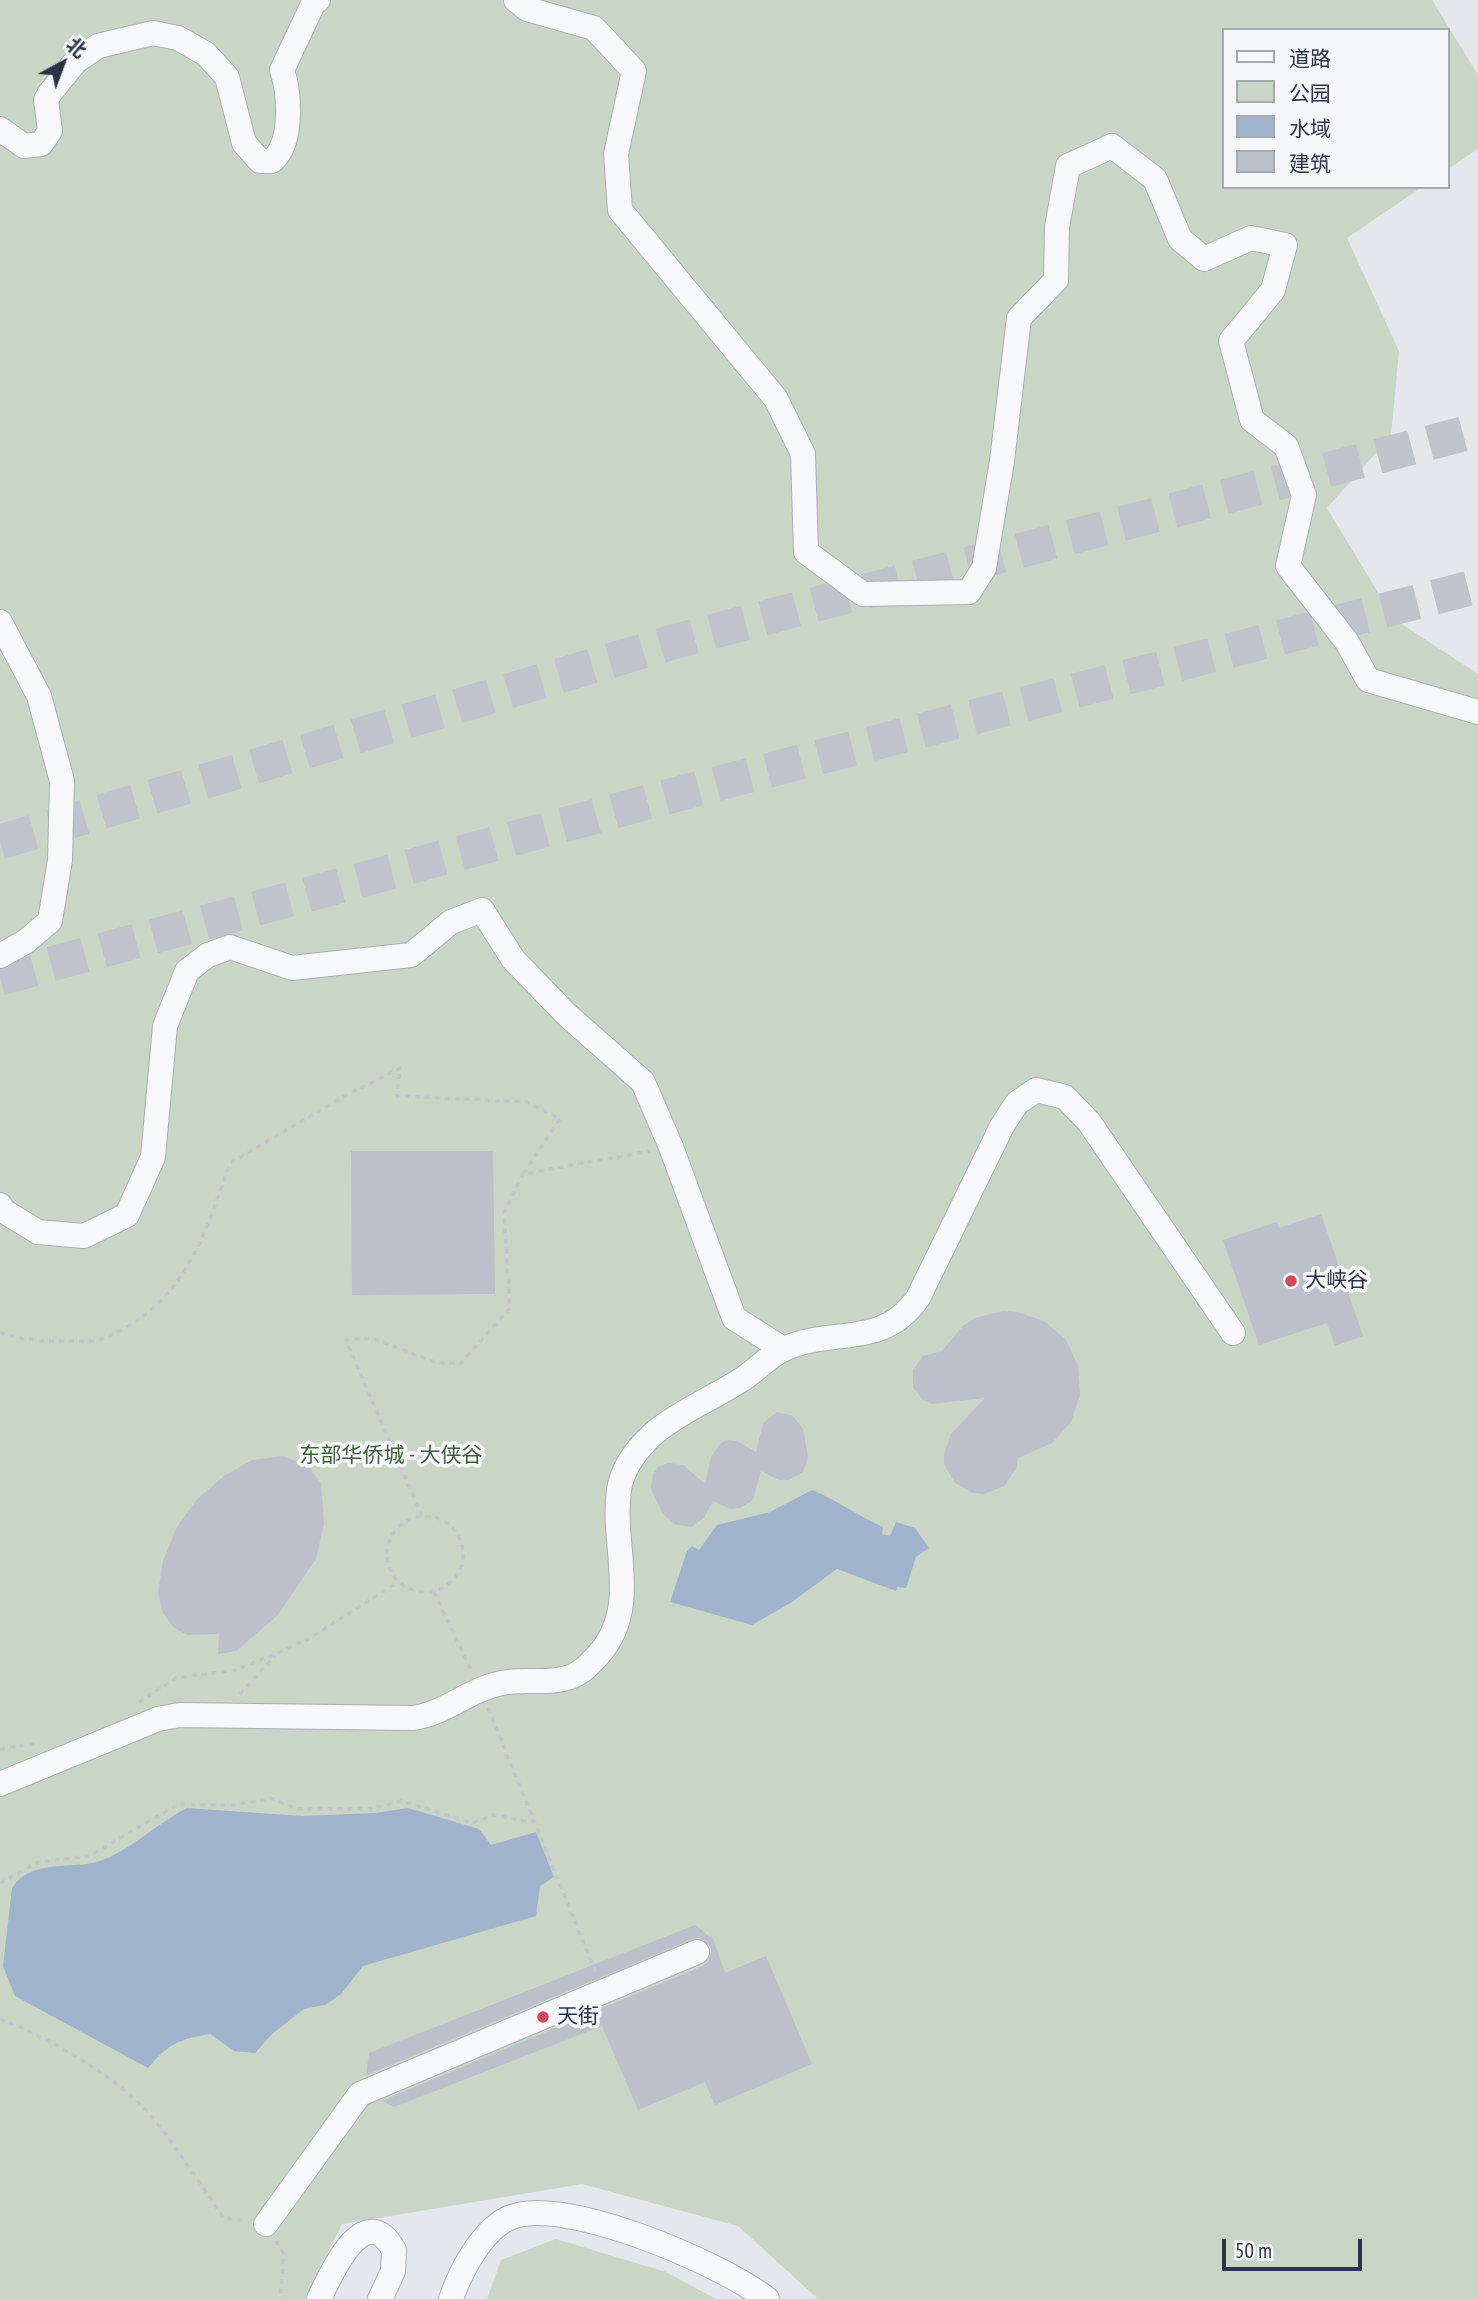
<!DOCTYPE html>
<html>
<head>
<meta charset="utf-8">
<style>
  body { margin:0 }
  #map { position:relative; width:1478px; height:2299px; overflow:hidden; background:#e4e7ec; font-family:"PT Sans Narrow","Noto Sans SC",sans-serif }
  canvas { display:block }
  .legend { position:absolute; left:1222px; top:28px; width:228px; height:161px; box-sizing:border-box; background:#f4f6f9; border:2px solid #a4a8b1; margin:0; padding:9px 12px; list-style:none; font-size:21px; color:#2b3445 }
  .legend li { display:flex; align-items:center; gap:14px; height:35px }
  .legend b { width:35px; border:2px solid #a4a8b1 }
  .north { position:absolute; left:28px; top:28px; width:70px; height:70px; -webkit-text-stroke:5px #f4f6f9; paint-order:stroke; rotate:41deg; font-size:19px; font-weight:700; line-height:28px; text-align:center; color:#2b3445 }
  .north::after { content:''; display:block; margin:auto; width:24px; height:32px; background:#2b3445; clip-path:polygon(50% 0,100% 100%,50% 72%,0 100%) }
  .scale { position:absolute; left:1222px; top:2239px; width:140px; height:32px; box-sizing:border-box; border:4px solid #2b3445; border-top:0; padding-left:9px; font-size:21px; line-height:24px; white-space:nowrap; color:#2b3445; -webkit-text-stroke:5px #f4f6f9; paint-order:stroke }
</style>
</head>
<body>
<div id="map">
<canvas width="1478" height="2299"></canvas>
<ul class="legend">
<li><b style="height:9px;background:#f7f8fa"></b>道路</li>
<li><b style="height:19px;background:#c9d6c5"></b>公园</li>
<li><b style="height:19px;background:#9fb4cc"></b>水域</li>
<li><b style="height:19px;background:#bbc0ca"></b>建筑</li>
</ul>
<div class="north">北</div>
<div class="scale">50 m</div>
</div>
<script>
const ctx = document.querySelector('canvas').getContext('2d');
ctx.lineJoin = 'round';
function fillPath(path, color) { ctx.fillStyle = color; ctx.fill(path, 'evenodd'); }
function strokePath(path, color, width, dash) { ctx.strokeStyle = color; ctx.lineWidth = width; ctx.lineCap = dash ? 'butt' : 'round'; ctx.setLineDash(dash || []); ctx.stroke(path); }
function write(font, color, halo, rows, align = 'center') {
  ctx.font = font + ' "PT Sans Narrow","Noto Sans SC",sans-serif'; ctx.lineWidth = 7; ctx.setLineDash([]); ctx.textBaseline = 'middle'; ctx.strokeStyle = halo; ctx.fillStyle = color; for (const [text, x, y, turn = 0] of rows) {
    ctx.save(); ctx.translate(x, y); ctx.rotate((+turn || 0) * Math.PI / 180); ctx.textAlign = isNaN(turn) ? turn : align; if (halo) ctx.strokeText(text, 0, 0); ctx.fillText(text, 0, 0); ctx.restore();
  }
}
const green = new Path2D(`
  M0,0h1432l46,75v74l-30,20v-139h-224v157h198l-75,51 52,113 -8,85 -64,72 67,111 84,55v1625h-660l-80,-73 -156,-42 -240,40 -37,75h-305z
  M556,2239l110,33 50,27h-229l14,-39z`);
const water = new Path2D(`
  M812,1490c25,10 46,26 71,37l-1,7 8,2 6,-14 19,6 14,20 -13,9 -10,31 -9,-1 -1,4 -59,-22 -45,33 -40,23 -82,-23 17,-51 5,-5 7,4 18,-25 53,-13z
  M187,1808l115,8 73,-3 33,-5 71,21 12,16 45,-13 18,45 -14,9 -4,30 -173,50 -22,28 -16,11 -21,4 -31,24 -18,20 -21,-2 -24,-17c-31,5 -42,10 -62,34l-133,-72 -12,-30 9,-78c17,-27 53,-20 81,-25 29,-6 66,-41 94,-55z`);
const building = new Path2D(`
  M351,1151h142l2,143 -143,1z
  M1321,1214l42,122 -28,10 -8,-23 -68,22 -36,-105 54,-18 2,6z
  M1003,1311l14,1 27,9 22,19 12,26 2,29 -9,27 -19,21 -34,15 -2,11 -12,17 -20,8 -11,-1 -18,-10 -11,-19v-10l7,-20 34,-36 -54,6 -8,-4 -10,-13v-17l10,-14 19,-5 21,-25 12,-8z
  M777,1412l16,4 10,13 5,28 -5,15 -14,8h-10l-18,-9 -8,29 -13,8 -10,1 -17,-8 -9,17 -13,9 -15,-2 -13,-11 -12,-25 2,-15 5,-7 10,-4 15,2 22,19 6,-27 8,-12 7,-5 11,1 19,11 7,-29z
  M282,1456l26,10 13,17 3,41 -8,35 -39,57 -41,35 -18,3 1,-20 -32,1 -14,-8 -10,-14 -5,-20 5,-32 14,-34 20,-28 27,-23 28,-16z
  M695,1925l18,14 12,34 41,-17 46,108 -97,41 -10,-23 -67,28 -36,-84 -208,81 -12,-6 321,-135 6,-6 2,-13 -13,-10 -332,138 3,-22z`);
const highwayTunnel = new Path2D(`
  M0,842l680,-202 798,-210
  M0,978l685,-186 793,-206`);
const path = new Path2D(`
  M0,1332c20,8 42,9 64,9 11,-1 27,2 37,-2 82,-31 103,-102 129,-176l113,-66 57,-29 -3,28 130,6 33,17 -37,55
  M387 1554a38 38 0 1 1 76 0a38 38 0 1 1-76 0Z
  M422,1516l-76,-176 26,-2 65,25 23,1 50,-56 -6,-95 19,-39 127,-23
  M434,1592l38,80
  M240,1694l35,-38
  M139,1702l37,-24 59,-8 41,-16 32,-15 90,-57
  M488,1708l108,265
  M0,1749l39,-6
  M0,1883l39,-21 50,-6 90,-52 57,1 35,-7 26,11h73l31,-8 72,22 19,-8 42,7
  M0,2019c53,21 120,58 156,103 24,30 45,64 68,96l22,3
  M276,2241l8,14 -4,44`);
const minor = new Path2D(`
  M516,0l11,9 67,19 40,43 -18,83 4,56 156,189 27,55 3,98 57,42 106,-2 15,-24 18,-107 17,-143 37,-38 1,-53 11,-61 44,-20 43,33 25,60 24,20 47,-21 34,7 -12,45 -42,51 21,79 34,26 18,49 -16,71 59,76 21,38 110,32
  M0,129l24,17 17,-2 9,-13 -4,-31 4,-7 26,-32 22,-15 55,-13 25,5 28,16 21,23 17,66 16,18h12c21,-18 18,-67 10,-91l32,-68 4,-2
  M0,622l39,74 23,85 -2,79 -10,61 -25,21 -25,14
  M0,1205l2,5 36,22 46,4 43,-21 26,-58 12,-131 22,-55 21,-16 22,-8 62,21 119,-13 40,-33 31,-12 31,49 53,55 77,68 28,65 63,171 49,31
  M0,1784l158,-65 21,-4 235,3c32,-5 56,-29 88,-35 23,-5 46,2 68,-6 12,-4 21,-14 29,-23 42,-48 12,-108 20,-164 3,-19 15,-37 28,-50 20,-22 68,-43 94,-60 15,-9 27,-24 43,-31 48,-22 99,0 134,-51l84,-172 15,-23 19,-13 29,7 24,25 144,211
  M266,2224l94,-130 337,-142
  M319,2299c11,-23 45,-103 75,-49l-1,21 -13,28
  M451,2299c9,-27 31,-69 58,-81 53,-24 213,46 258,81`);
const markers = [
  [1291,1281,7,"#d1495b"],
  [543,2017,7,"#d1495b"]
];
const poiNames = [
  ["大峡谷",1305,1281],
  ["天街",557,2017]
];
const parkNames = [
  ["东部华侨城 - 大侠谷",391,1456]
];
fillPath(green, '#c9d6c5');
fillPath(water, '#9fb4cc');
fillPath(building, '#bbc0ca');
strokePath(highwayTunnel, '#bfc3cb', 35, [35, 18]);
strokePath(minor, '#a9aeb7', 26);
strokePath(path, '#c2c5cb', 3.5, [5, 5]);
strokePath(minor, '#f7f8fa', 24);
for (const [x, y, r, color] of markers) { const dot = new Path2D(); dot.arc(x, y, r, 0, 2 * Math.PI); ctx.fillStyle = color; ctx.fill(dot); strokePath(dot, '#f4f6f9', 2.5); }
write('21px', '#2b3445', '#f4f6f9', poiNames, 'left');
write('21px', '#3f6138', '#f4f6f9', parkNames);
</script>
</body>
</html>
